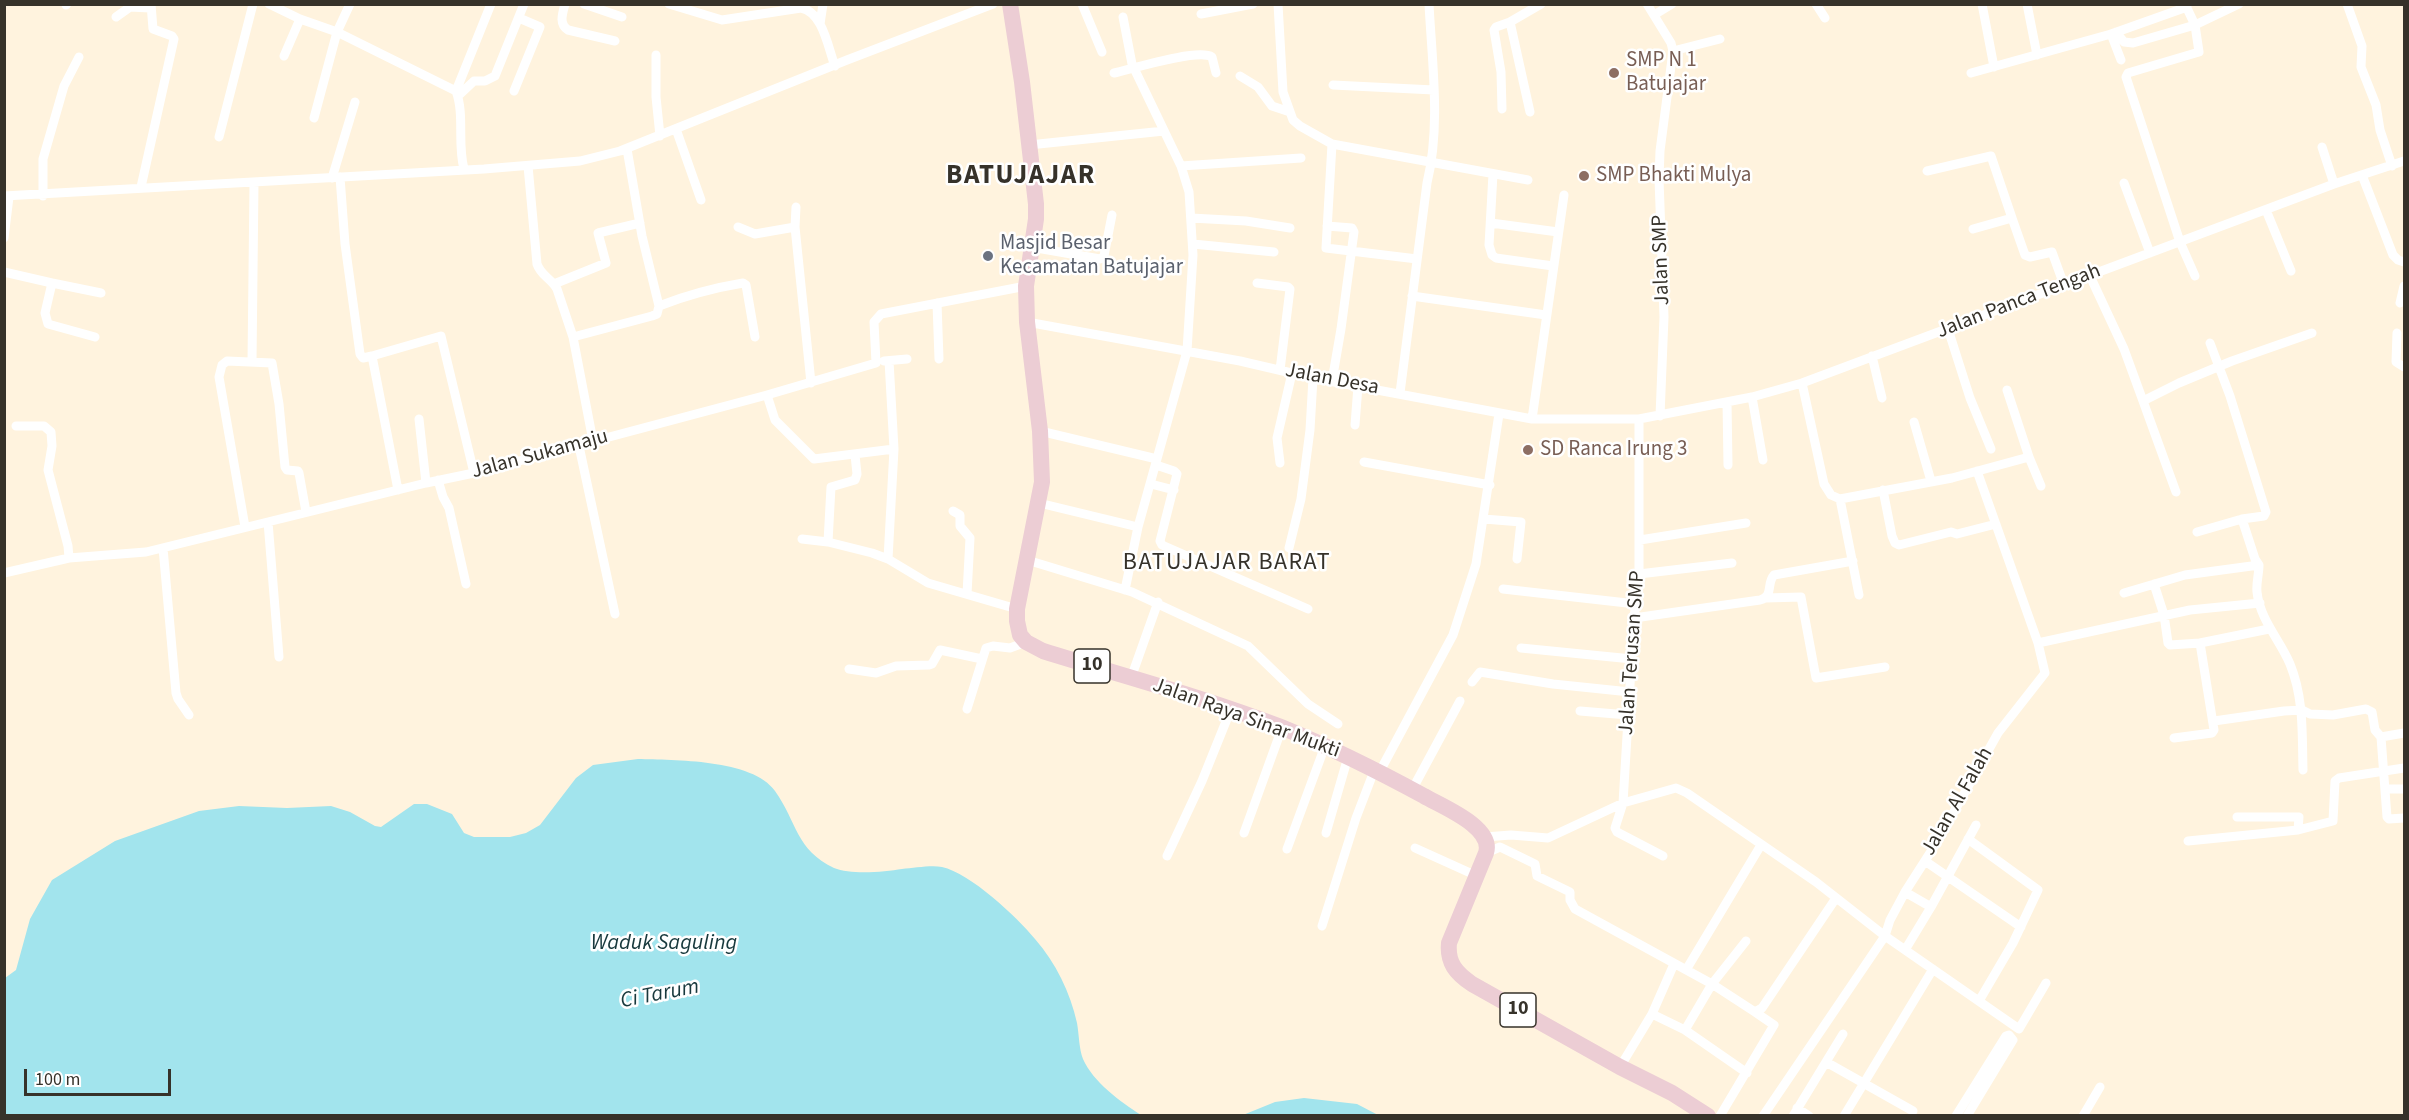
<!DOCTYPE html>
<html>
<head>
<meta charset="utf-8">
<style>
  body { margin:0 }
  #map { position:relative; width:2409px; height:1120px; overflow:hidden; background:#fff3de; font-family:"Source Sans 3",sans-serif }
  canvas { display:block }
  .frame { position:absolute; inset:0; border:6px solid #36322a; pointer-events:none }
  .scale { position:absolute; left:24px; top:1069px; width:147px; height:27px; box-sizing:border-box; border:3px solid #36322a; border-top:0; padding-left:8px; font-size:18px; line-height:21px; white-space:nowrap; color:#36322a; -webkit-text-stroke:4px #fff; paint-order:stroke }
</style>
</head>
<body>
<div id="map">
<canvas width="2409" height="1120"></canvas>
<div class="frame"></div>
<div class="scale">100 m</div>
</div>
<script>
const ctx = document.querySelector('canvas').getContext('2d');
ctx.lineJoin = 'round';
function fillPath(path, color) { ctx.fillStyle = color; ctx.fill(path, 'evenodd'); }
function strokePath(path, color, width, dash) { ctx.strokeStyle = color; ctx.lineWidth = width; ctx.lineCap = dash ? 'butt' : 'round'; ctx.setLineDash(dash || []); ctx.stroke(path); }
function write(font, color, halo, rows, align = 'center') {
  ctx.font = font + ' "Source Sans 3",sans-serif'; ctx.lineWidth = 5; ctx.setLineDash([]); ctx.textBaseline = 'middle'; ctx.strokeStyle = halo; ctx.fillStyle = color; for (const [text, x, y, turn = 0] of rows) {
    ctx.save(); ctx.translate(x, y); ctx.rotate((+turn || 0) * Math.PI / 180); ctx.textAlign = isNaN(turn) ? turn : align; if (halo) ctx.strokeText(text, 0, 0); ctx.fillText(text, 0, 0); ctx.restore();
  }
}
const water = new Path2D(`
  M638,759c35,1 115,0 137,32 22,31 21,59 59,77 17,7 50,4 68,1 12,-1 29,-4 40,-2 28,6 75,50 93,72 21,24 35,53 42,84 2,11 2,26 6,36 10,23 38,43 58,56h-1136v-137l11,-8 14,-51 22,-39 63,-39 84,-30 40,-5 48,2 44,-2 19,6 25,14 6,1 33,-23h13l25,10 12,19 10,4h36l16,-4 14,-8 36,-47 17,-13z
  M1304,1098l53,6 21,11h-135l32,-13z`);
const street = new Path2D(`
  M269,4l31,15 37,13 119,59c9,24 1,53 8,78
  M565,4c-3,11 -6,20 3,26l47,11
  M584,4l38,13
  M669,4l53,16 79,-12c22,4 27,40 34,58
  M1082,4l20,48
  M1278,4l5,88 10,28 7,6 32,18 196,36
  M1647,4l24,39 2,8 -13,100 -1,28 5,138 -4,99
  M1816,4l9,14
  M1982,4l12,63
  M2027,4l10,51
  M2185,4l10,21 4,27 -71,21 -2,4 54,165 15,34
  M2347,4l15,42 -1,21 15,38 4,25 12,36
  M66,5l1,-1
  M1201,14l52,-10
  M1654,15l18,-11
  M116,17l14,-10 20,1
  M1123,17l9,47 49,102 8,26 4,63 -6,96 -49,176 -13,63
  M820,24l3,-20
  M2116,32l8,10 9,1 62,-18 44,-21
  M2111,34l10,26
  M1673,51l47,-12
  M656,55v42l4,39
  M284,56l16,-37
  M1114,73c18,-4 84,-25 98,-16l4,16
  M1971,73l140,-39 76,-27
  M1240,76l18,11 14,19 18,6
  M1333,85l101,5
  M456,91l35,-87
  M514,91l26,-64 -21,-9
  M458,96l16,-15h11l10,-5 29,-72
  M1502,109l-1,-37 -7,-42 2,-3 14,-5
  M1530,112l-20,-90 31,-18
  M314,118l23,-86 13,-28
  M676,129l25,71
  M219,137l34,-133
  M1332,144l-6,104 91,11
  M1029,145l135,-14
  M2322,147l12,37
  M627,149l15,87 17,70
  M528,166l9,98c4,12 14,14 20,25l16,48 20,104
  M1181,166l120,-8
  M1927,171l64,-15 21,62
  M1493,174l-4,71 3,10 4,3 57,8
  M2362,175l31,80 5,5 6,2
  M340,177l5,67 15,110 3,4 9,-2 26,134
  M332,178l23,-76
  M1659,179l32,-1
  M2124,183l26,70
  M141,187l33,-148 -2,-3 -19,-7 -2,-25
  M4,196l480,-27 96,-8 40,-10 227,-91 146,-56
  M43,196v-37l21,-73 15,-29
  M2266,210l25,61
  M1191,218l55,3 44,7
  M1491,223l67,9
  M1327,226l25,2 2,4 -13,97 -9,52
  M738,227l17,7 40,-7 16,156
  M795,227l1,-20
  M1973,229l39,-11 13,37 5,2 22,-5 12,33
  M4,238l5,-41
  M1193,244l81,8
  M1031,247l69,12 4,-3 8,-41
  M4,272l48,11 -7,30 3,11 47,13
  M2090,276l34,73 19,52 36,-18 53,-22 80,-28
  M52,283l49,10
  M1257,283l31,4 2,2 -10,81
  M554,284l52,-21 -8,-30 42,-10
  M1412,296l134,19
  M937,303l2,56
  M2400,303l4,-17
  M1027,322l213,39 73,17 219,41h107l113,-22 50,-14 532,-199 70,-23
  M1948,329l22,69 21,51
  M2397,333l-1,29 8,5
  M573,337l79,-21 5,-2 2,-8c28,-11 54,-18 84,-23l3,2 9,52
  M2210,343l20,53 36,116 -2,4 -22,3 13,40 4,6c0,9 -3,18 -2,27 3,28 23,48 33,72 14,34 12,70 13,106
  M372,356l69,-20 33,137
  M1872,356l10,42
  M884,361l23,-2
  M252,362l2,-179
  M1802,383l22,101 7,11 9,4 112,-21 77,-21 -22,-67
  M1400,393l27,-210c14,-57 5,-120 2,-179
  M767,395l8,25 39,39 80,-10
  M1752,397l11,63
  M2143,401l33,91
  M1727,402l1,63
  M419,419l7,64
  M1532,419l32,-224
  M1639,419v155l-5,44 -11,185 -8,25 2,4 46,24
  M1914,422l17,59
  M1355,425l3,-39
  M16,426h28l7,6 1,14 -4,24 20,76 1,12
  M1040,431l117,28
  M579,446l36,168
  M2029,457l12,29
  M1364,462l126,23
  M1280,463l-3,-25 15,-65
  M1156,465l18,6 3,3 -17,67 2,4 146,64
  M438,480l5,17 6,11 17,76
  M1151,484l23,6
  M1883,490l9,46 3,7 4,2 52,-13 6,2 39,-10
  M1840,499l19,96
  M1039,503l99,24
  M953,511l7,4v11l10,12 -3,56
  M1484,519l37,3 -4,37
  M268,522l11,135
  M245,527l-26,-150 3,-12 5,-4 45,2 7,41 6,63 2,3 11,1 1,2 7,39
  M2197,532l45,-13
  M802,539l26,3 44,11 16,6 40,24 89,26
  M1640,540l106,-17
  M828,542l3,-55 24,-7 2,-6 -2,-19
  M163,548l13,145 2,6 11,16
  M1289,548l12,-49 9,-69 3,-52
  M888,559l6,-110 -5,-88
  M1027,560l105,32 116,54 60,58 30,20
  M4,573l65,-15 77,-6 280,-69 48,-10 293,-78 109,-32 -2,-41 7,-8 145,-28
  M1639,574l93,-11
  M2154,584l10,31 4,28 2,2 30,-2
  M1503,589l133,15
  M2124,593l61,-18 74,-10
  M1766,598l35,-1 15,81 69,-11
  M1634,618l126,-18c14,-4 6,-16 14,-25l79,-14
  M2038,643l152,-33 70,-7
  M1521,648l111,11
  M849,669l27,4 20,-7 33,-1 3,-1 8,-14 42,9
  M1131,678l27,-76
  M1472,682l8,-10 73,12 77,8
  M967,709l19,-61 7,-2 17,2 16,-6
  M1580,711l48,4
  M2214,721l70,-10 18,-1 8,4 23,1 33,-6 6,3 3,18 6,7 23,-4
  M2381,737l6,80 2,2 15,-1
  M2174,738l38,-5 2,-3 -14,-87 69,-14
  M1379,773l74,-138 23,-71 23,-150
  M2386,789h18
  M1412,790l48,-89
  M2298,830l35,-9 2,-40 4,-3 65,-10
  M1244,833l38,-105
  M1326,833l22,-76
  M1485,837l26,-2 37,3 75,-35 53,-15 11,5 129,89 69,54 134,93 27,-46
  M1968,839l70,51 -25,53 -34,58
  M2188,841l110,-11 1,-13h-62
  M1415,848l62,28
  M1287,849l38,-103
  M1486,853l14,-6 35,17 2,12 33,16v8l5,9 137,75 43,28
  M1167,856l35,-75 29,-72
  M1925,861l96,66
  M1905,892l26,15
  M1322,926l34,-108 18,-47
  M1905,950l26,-43 45,-82
  M1686,970l75,-125
  M1652,1014l33,16 62,43
  M1685,1030l27,-46 34,-43
  M1826,1062l87,49
  M1620,1067l32,-53 22,-50
  M1797,1108l12,8
  M1720,1116l54,-91 -19,-13 7,-4 74,-110
  M1763,1116l122,-180 5,-16 15,-28 32,-50 61,-109 47,-60 -7,-30 -61,-172
  M1793,1116l50,-82
  M1844,1116l89,-147
  M1956,1116l50,-80 3,-1 4,5 -46,76
  M2083,1116l17,-29`);
const highway = new Path2D(`
  M1010,4l12,78 14,122v15l-10,67 1,36 13,109 2,51 -25,127v12l3,14 6,7 17,9c80,25 160,46 238,76 49,20 97,44 143,69 19,11 70,31 62,57l-37,90c-2,20 7,30 23,41l148,83 52,26 36,23`);
const markers = [
  [1614,73,6,"#8d6e63"],
  [1584,176,6,"#8d6e63"],
  [988,256,6,"#6b7280"],
  [1528,450,6,"#8d6e63"]
];
const shields = [
  [1092,666,36],
  [1518,1010,36]
];
const shieldNames = [
  ["10",1092,666],
  ["10",1518,1010]
];
const educationNames = [
  ["SMP N 1",1626,61],
  ["Batujajar",1626,85],
  ["SMP Bhakti Mulya",1596,176],
  ["SD Ranca Irung 3",1540,450]
];
const worshipNames = [
  ["Masjid Besar",1000,244],
  ["Kecamatan Batujajar",1000,268]
];
const streetNames = [
  ["Jalan SMP",1662,260,-92],
  ["Jalan Panca Tengah",2019,302,-21],
  ["Jalan Desa",1332,380,11],
  ["Jalan Sukamaju",540,455,-15],
  ["Jalan Terusan SMP",1633,653,-86],
  ["Jalan Raya Sinar Mukti",1246,719,20],
  ["Jalan Al Falah",1958,802,-60]
];
const waterNames = [
  ["Waduk Saguling",664,944],
  ["Ci Tarum",660,995,-11]
];
const quarterNames = [
  ["BATUJAJAR BARAT",1227,564]
];
const districtNames = [
  ["BATUJAJAR",1021,177]
];
fillPath(water, '#a2e4ed');
strokePath(street, '#fff', 9);
strokePath(highway, '#eccdd4', 16);
for (const [x, y, r, color] of markers) { const dot = new Path2D(); dot.arc(x, y, r, 0, 2 * Math.PI); ctx.fillStyle = color; ctx.fill(dot); strokePath(dot, '#fff', 2); }
for (const [x, y, w] of shields) { const box = new Path2D(); box.roundRect(x - w / 2, y - 17, w, 34, 4.5); ctx.fillStyle = '#fff'; ctx.fill(box); strokePath(box, '#36322a', 1.5); }
write('bold 20px', '#36322a', null, shieldNames);
write('21px', '#785e54', '#fff', educationNames, 'left');
write('21px', '#5b616d', '#fff', worshipNames, 'left');
write('21px', '#36322a', '#fff', streetNames);
write('italic 22px', '#18393d', '#fff', waterNames);
ctx.letterSpacing = '1.5px';
write('24px', '#36322a', '#fff', quarterNames);
ctx.letterSpacing = '0px';
ctx.letterSpacing = '1.5px';
write('bold 27px', '#36322a', '#fff', districtNames);
ctx.letterSpacing = '0px';
</script>
</body>
</html>
